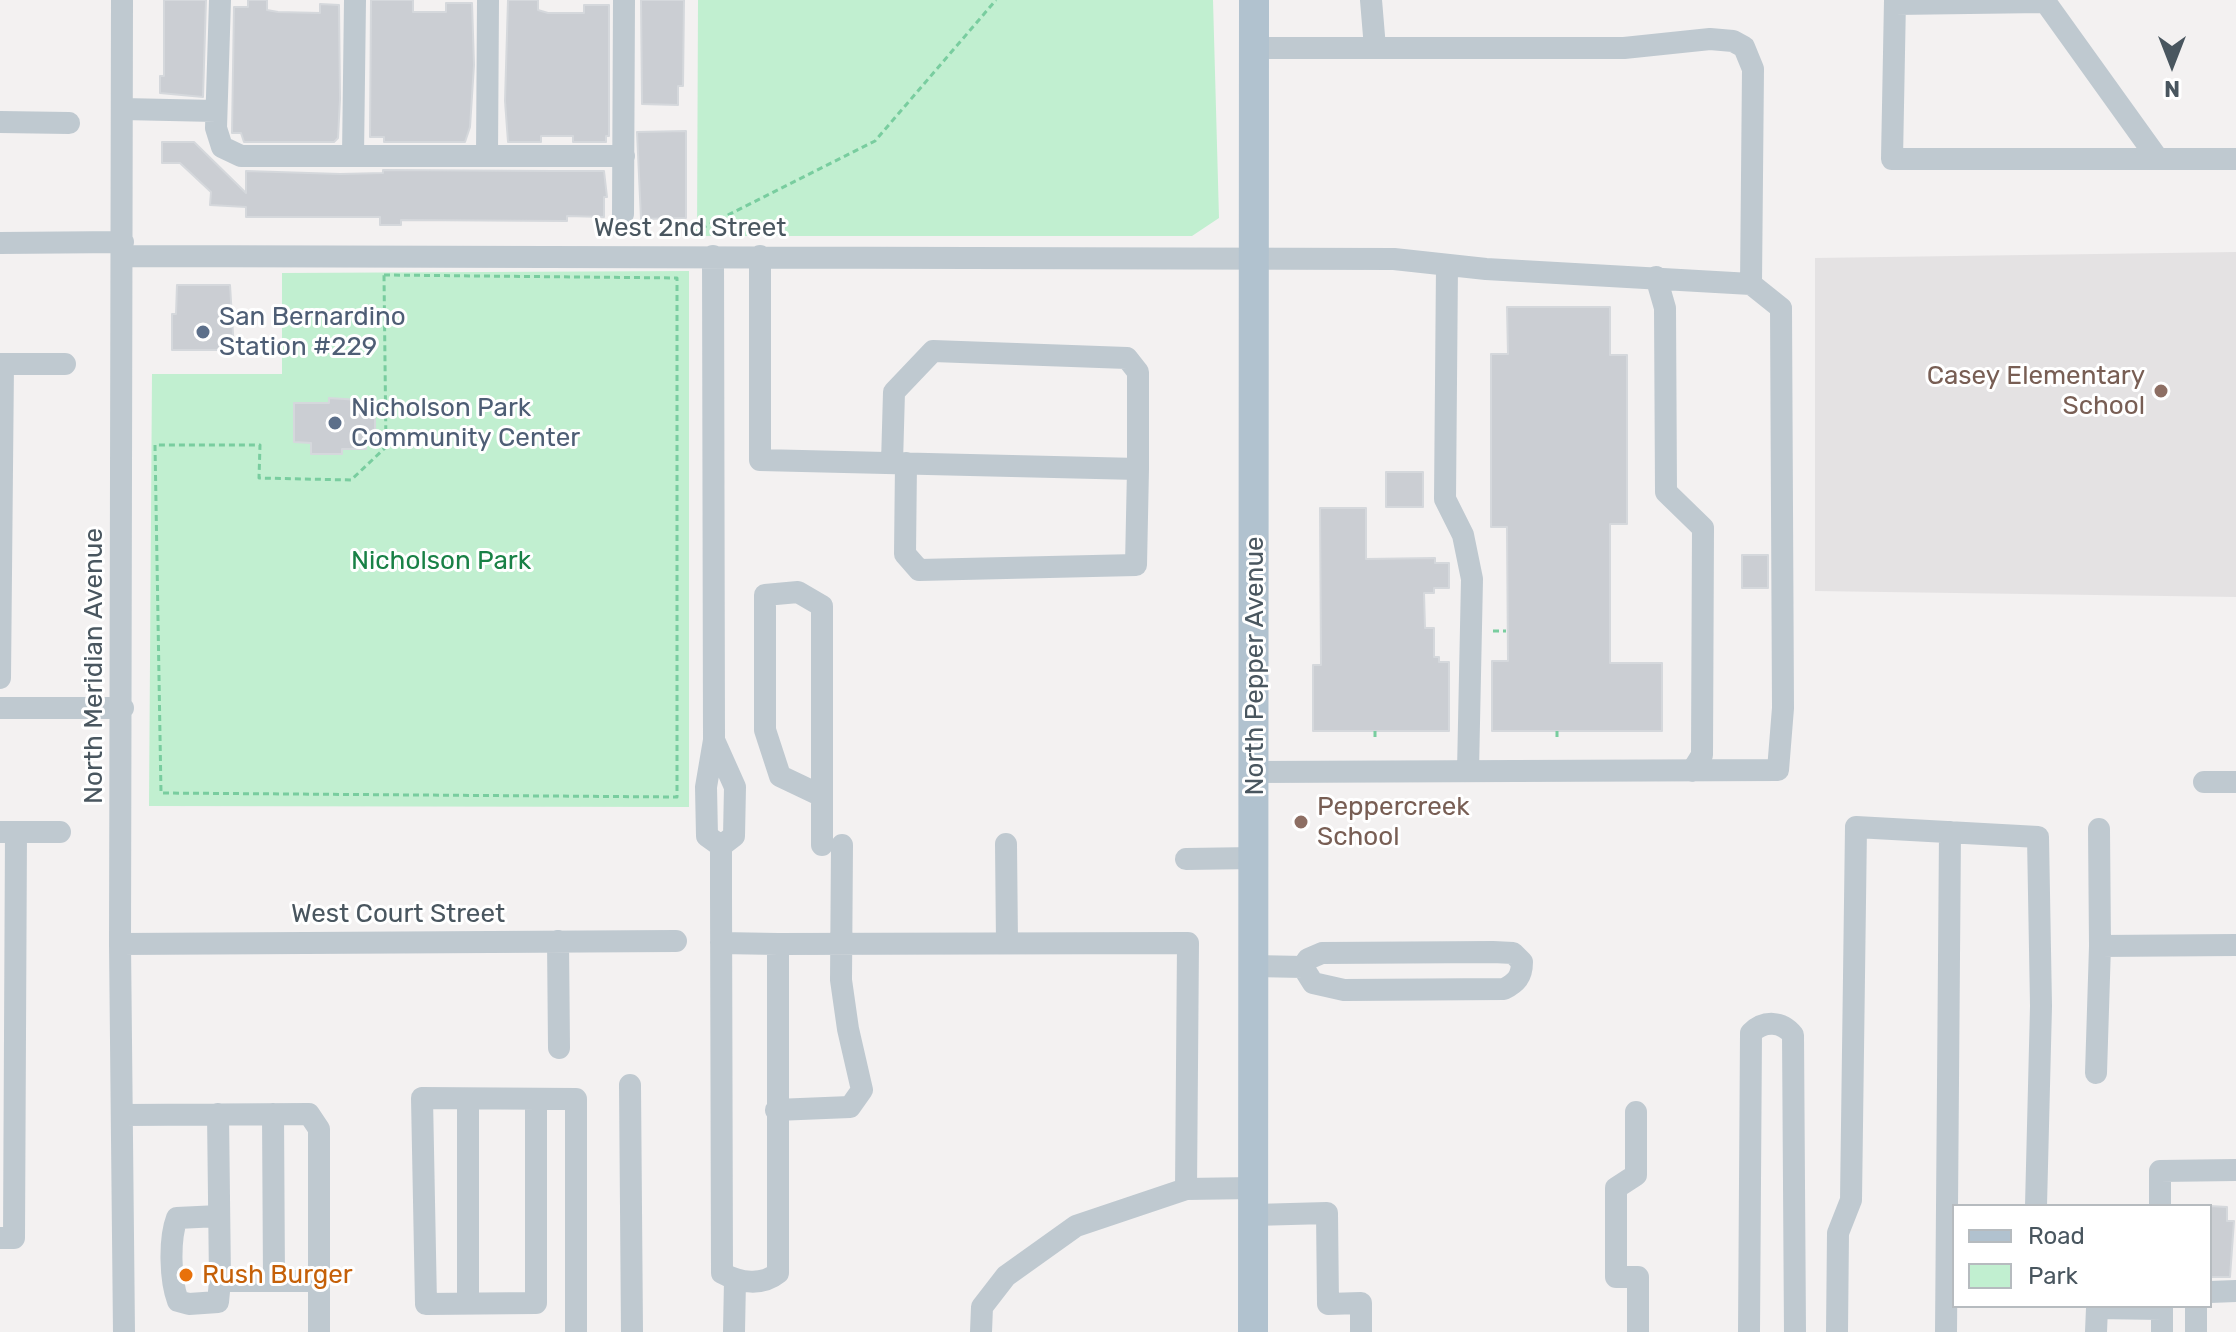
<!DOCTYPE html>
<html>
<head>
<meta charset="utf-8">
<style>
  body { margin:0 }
  #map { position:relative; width:2236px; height:1332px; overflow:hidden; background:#f3f1f1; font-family:Rubik,sans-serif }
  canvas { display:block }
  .legend { position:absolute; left:1952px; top:1204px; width:260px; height:104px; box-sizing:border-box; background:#fff; border:2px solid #b6bbbf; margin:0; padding:10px 14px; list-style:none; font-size:24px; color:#49565f }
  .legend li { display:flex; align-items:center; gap:16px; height:40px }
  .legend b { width:40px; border:2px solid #b6bbbf }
  .north { position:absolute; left:2132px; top:24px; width:80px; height:80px; -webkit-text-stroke:6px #fff; paint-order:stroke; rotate:180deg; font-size:22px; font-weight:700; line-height:32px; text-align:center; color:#49565f }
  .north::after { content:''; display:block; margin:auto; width:28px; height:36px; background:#49565f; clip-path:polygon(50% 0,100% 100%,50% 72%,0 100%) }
</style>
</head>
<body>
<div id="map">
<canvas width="2236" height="1332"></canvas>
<ul class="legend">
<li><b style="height:10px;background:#b1c2cf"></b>Road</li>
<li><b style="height:22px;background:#c1efd0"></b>Park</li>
</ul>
<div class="north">N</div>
</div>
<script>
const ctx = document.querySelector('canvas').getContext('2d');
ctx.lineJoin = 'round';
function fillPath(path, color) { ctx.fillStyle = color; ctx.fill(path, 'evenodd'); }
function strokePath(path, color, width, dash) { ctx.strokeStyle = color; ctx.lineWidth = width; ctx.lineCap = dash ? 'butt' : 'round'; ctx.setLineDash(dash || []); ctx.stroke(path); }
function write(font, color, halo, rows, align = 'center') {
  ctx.font = font + ' Rubik,sans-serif'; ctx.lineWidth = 6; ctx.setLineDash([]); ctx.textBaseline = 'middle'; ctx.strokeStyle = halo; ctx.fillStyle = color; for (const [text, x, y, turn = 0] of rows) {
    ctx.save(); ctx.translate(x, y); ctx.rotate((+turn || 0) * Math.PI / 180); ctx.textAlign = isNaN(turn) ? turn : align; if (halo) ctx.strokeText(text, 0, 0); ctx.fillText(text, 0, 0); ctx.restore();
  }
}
const education = new Path2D(`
  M2236,252v345l-421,-6v-333z`);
const green = new Path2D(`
  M698,0h515l6,218 -27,18h-495z
  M689,271v536l-540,-1 3,-432h130v-101z`);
const building = new Path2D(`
  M164,0h42l-3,97 -43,-4v-17h4z
  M248,0h19v10l11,2 42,1v-9l19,1 1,94 -2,39 -4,4h-90l-3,-9h-9l2,-126h14z
  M371,0h42v12h33v-9h26l2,62 -4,62 -5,15h-81v-5h-14z
  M508,0h30v10l10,3h36v-8h25v131h-3v6h-33v-6h-32v6h-33l-3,-41z
  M641,0h43l-1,86h-5v19l-36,-1z
  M686,131v87l-45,1 -4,-87z
  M162,142h32l52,51v-22l94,3 43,-1v-3l170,1h51l3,26h-3v20l-37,-1v5l-166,-1v5h-21v-8h-134v-10l-36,-2 1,-13 -31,-29h-18z
  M177,285h53l4,65h-62v-36h4z
  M1507,307h103v48h17v169h-17v139h52v68h-170v-70h16l-1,-134h-16v-173h17z
  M329,398l46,3v43h-9v5h-24v5h-31v-11l-17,-1v-39h35z
  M1386,472h37v35h-37z
  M1320,508h46v51l69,-1v5h14v25h-15v5h-10l1,35h9v29h5v5h10v69h-136v-66h8z
  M1742,555h26v33h-26z
  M2210,1206l17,1v14h7l-4,56h-20z`);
const path = new Path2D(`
  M692,233l183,-92 121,-141
  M384,275l293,3v519l-516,-4 -6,-348h105l-1,33 92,2 35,-33z
  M1493,631h13
  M1375,731v9
  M1557,731v7`);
const minor = new Path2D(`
  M122,0l-2,944 4,388
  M220,0l-4,128 6,19 19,9h383
  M1371,0l4,48
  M1895,0l-3,159h344
  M2044,0l114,159
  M1895,4l148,-2
  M1254,48h370l86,-9 23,2 11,6 9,22 -2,215
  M123,109l93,2
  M0,122l69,1
  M353,156l2,-156
  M487,156l1,-156
  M623,214l1,-214
  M0,243l123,-1
  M123,256l1271,3 92,10 265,15 30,24 2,400 -5,62 -523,2
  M713,256l1,484 -8,47 1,49 14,10 13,-10 1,-49 -21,-47
  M760,256v204l378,9 -2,96 -217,5 -14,-16 1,-91
  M1447,265l-2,234 18,36 9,44 -4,192
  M1656,277l9,31 1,184 37,36 -1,227 -10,16
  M0,364h65
  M892,463l2,-71 39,-41 194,7 11,14v97
  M0,678l3,-314
  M0,708h123
  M2204,782h32
  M822,796l-42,-20 -15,-46v-135l33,-3 24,14v239
  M2099,829l1,117
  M0,832h60
  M1006,844l1,99
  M721,846v47l1,380c18,10 40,13 56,0v-329l-57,-1
  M1186,859l69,-1
  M558,941l1,107
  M120,944l556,-3
  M778,944l410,-1 -2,246 -110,37 -70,50 -24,31 -1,25
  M1493,952l20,1 9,9c0,15 -6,21 -18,27l-160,1 -31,-7 -10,-16 5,-8 14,-6z
  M1254,966l49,1
  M2096,1073l4,-127 136,-1
  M630,1085l2,247
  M468,1099v204
  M536,1099v204l-110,1 -4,-206 154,1v233
  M776,1110l74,-3 12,-17 -14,-61 -7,-49 1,-135
  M1636,1112v63l-20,13v89h22v55
  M218,1114l2,167h99
  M273,1114l1,167
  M122,1115l187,-1 10,15v203
  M1186,1189l68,-1
  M2160,1206v-35l76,-1
  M1254,1215l73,-2 1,91 33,-1v29
  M219,1216l-42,2c-8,21 -7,62 1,83l11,3 29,-2 2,-21
  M0,1238h14l2,-406
  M2210,1292l26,-1
  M2162,1306v26
  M2196,1306v26
  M734,1332l1,-52
  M1749,1332l2,-299c13,-13 31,-12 42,2l2,297
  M1837,1332l1,-99 13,-33 5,-373 182,10 3,169 -5,200
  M1946,1332l4,-500
  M2096,1332l1,-24 65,1`);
const major = new Path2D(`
  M1253,1332l1,-1332`);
const markers = [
  [203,332,8,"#5c6f8a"],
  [2161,391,8,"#8d6e63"],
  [335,423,8,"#5c6f8a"],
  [1301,822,8,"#8d6e63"],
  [186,1275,8,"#e8710a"]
];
const streetNames = [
  ["West 2nd Street",690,228],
  ["North Meridian Avenue",94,666,-90],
  ["North Pepper Avenue",1255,666,-90],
  ["West Court Street",398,914]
];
const serviceNames = [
  ["San Bernardino",219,317],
  ["Station #229",219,347],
  ["Nicholson Park",351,408],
  ["Community Center",351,438]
];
const educationNames = [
  ["Casey Elementary",2145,376],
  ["School",2145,406],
  ["Peppercreek",1317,807,"left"],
  ["School",1317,837,"left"]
];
const parkNames = [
  ["Nicholson Park",441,561]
];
const foodNames = [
  ["Rush Burger",202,1275]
];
fillPath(education, '#e4e2e3');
fillPath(green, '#c1efd0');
fillPath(building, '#cbced3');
strokePath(building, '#d5d8dc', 2);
strokePath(path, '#79cd9f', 3, [6, 4]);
strokePath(minor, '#bfc9d0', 22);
strokePath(major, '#b1c2cf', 30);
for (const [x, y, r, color] of markers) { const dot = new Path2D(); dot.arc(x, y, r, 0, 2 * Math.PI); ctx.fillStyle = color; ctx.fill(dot); strokePath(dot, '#fff', 3); }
write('26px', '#49565f', '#fff', streetNames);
write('26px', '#4e5e75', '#fff', serviceNames, 'left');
write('26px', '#785e54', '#fff', educationNames, 'right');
write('26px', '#198146', '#fff', parkNames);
write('26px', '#c56008', '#fff', foodNames, 'left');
</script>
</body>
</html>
